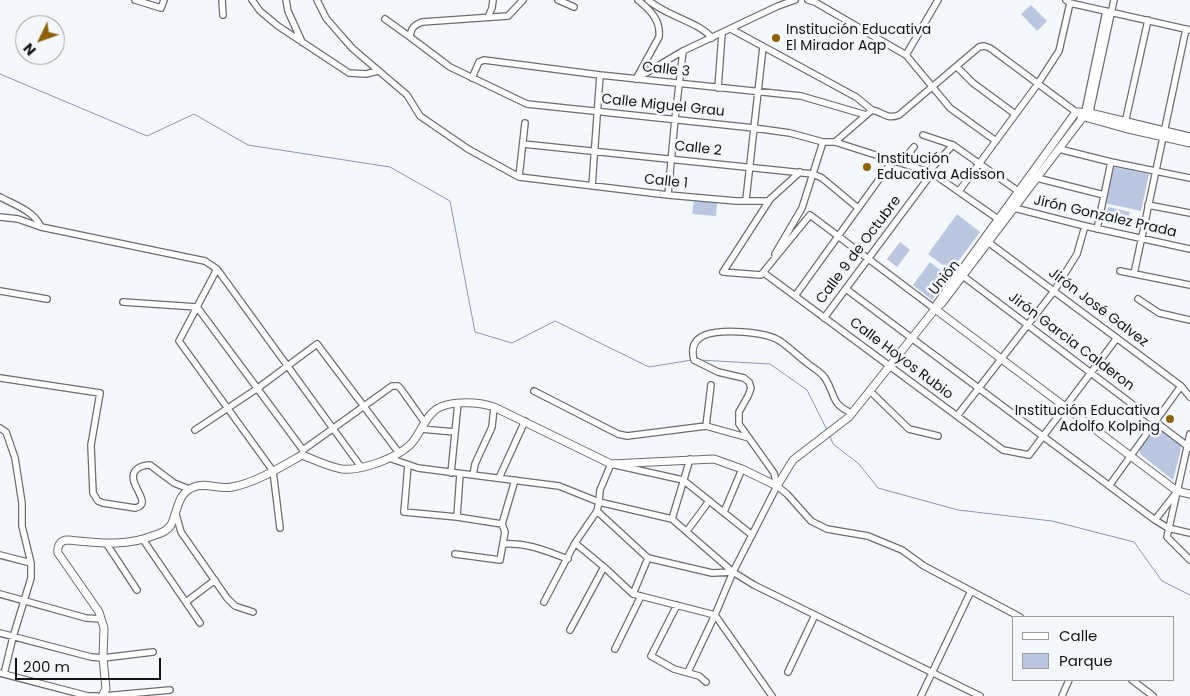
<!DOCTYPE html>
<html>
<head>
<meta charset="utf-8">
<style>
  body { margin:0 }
  #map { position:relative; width:1190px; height:696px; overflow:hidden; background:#f4f7fb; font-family:Poppins,sans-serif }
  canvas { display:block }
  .legend { position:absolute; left:1012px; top:616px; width:162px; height:65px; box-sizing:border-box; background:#f4f7fb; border:1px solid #9b9da0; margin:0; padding:6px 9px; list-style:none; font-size:15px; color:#151517 }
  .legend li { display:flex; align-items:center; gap:10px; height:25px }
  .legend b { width:25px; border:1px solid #9b9da0 }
  .north { position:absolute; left:15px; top:15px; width:50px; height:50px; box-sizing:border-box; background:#f4f7fb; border:1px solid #9b9da0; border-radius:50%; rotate:228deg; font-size:14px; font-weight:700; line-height:20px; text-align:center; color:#151517 }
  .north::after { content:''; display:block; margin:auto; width:18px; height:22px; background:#8e6209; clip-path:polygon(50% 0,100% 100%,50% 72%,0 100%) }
  .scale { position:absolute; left:15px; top:658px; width:146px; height:22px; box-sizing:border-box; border:2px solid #151517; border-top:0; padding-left:6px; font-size:15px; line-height:18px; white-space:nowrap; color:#151517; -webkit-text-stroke:4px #f4f7fb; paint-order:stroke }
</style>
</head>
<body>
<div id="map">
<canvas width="1190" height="696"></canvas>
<ul class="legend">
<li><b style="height:6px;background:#fff"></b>Calle</li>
<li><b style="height:14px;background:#bbc7e0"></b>Parque</li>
</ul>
<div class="north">N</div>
<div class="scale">200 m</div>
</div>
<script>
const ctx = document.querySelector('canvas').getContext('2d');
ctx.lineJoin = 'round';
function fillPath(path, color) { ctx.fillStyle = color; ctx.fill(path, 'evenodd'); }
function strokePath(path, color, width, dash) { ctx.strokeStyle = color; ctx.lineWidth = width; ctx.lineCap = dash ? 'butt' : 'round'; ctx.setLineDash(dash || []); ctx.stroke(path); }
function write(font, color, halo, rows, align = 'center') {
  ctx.font = font + ' Poppins,sans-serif'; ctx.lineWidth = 5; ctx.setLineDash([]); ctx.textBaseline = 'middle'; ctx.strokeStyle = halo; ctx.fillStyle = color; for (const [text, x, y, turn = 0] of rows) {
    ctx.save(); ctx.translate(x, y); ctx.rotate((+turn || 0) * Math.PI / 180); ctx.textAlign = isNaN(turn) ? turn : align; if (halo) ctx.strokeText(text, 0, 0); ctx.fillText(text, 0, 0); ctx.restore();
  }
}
const green = new Path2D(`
  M1031,5l16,16 -10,10 -16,-17z
  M1113,167l36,7 -8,37 -36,-8z
  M694,201l23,2 -1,13 -24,-2z
  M1108,207l22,5 -4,14 -21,-5z
  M957,214l23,18 -29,39 -23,-17z
  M900,242l10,8 -13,17 -10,-8z
  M930,262l19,15 -17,23 -19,-15z
  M1159,426l23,19 -9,35 -33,-26v-6l15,-21z`);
const stream = new Path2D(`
  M0,74l147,62 47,-22 54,31 142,22 60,34 25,131 37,11 43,-22 94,46 43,-7
  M699,360l71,4 37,26 20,40
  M830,436l3,8 26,20 19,24 80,22 94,11 82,21 28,39 28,14`);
const minor = new Path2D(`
  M135,0l26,8 3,-8
  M222,0l1,15
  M252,0l8,11 18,15 71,47 17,1 12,-3
  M286,0l2,11 14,31
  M317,0l9,18 12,14 14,16 55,47 13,21 48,33 51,28 149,18 68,6h32l32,-29
  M523,0l-15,16 -86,6c-8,3 -11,6 -12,15l40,30 77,37 227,24 36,5 33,9h12l97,31 66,46
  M558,0l16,7
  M648,0c18,16 51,22 64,38
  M808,0l7,2 91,53 44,53 46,33
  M1066,0l4,3 120,27
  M488,17l4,-9 1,-8
  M385,19l25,18
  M731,29l125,68 16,13
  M906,55l32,-55
  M957,67l16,16 42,31
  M472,78l7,-16 5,-2 116,15 201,21 65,19
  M636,79l47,-28 95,-45 17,-6
  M636,79l23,-42c2,-17 -9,-27 -21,-37
  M718,88l4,-54
  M1084,116l22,-105
  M1089,116l25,-116
  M1125,123l23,-103
  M923,135l30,10 65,46
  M835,142l37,-32c12,2 14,10 27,5l80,-68 5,-1 6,2 86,64
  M523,144l290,30 9,4 36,30
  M1059,149l52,13 79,16
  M901,163l13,-16
  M929,171l24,-26
  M519,177l6,-54
  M1037,178l67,17
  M592,186l8,-111
  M959,191l78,-106 22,-34 11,-48
  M668,195l7,-76 8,-68
  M0,197c15,8 34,14 41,30
  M746,200l17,-153
  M769,201l-46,71 38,3 49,-60 125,94
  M1148,205l42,8
  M1014,208l71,18 105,23
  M0,217l18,2 23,8 164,34 12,8 144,198
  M1097,229l14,-67
  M988,242l193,144 9,11
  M775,254l27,-46 21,-66
  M217,269l-38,72 94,130 7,57
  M1120,271l70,14
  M764,273l239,177 26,5 88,-117
  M1134,274l52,-245
  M963,276l227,172
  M846,289l309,231 13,8 22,5
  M0,291l47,8
  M795,296l98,-136
  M1138,299l21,14 31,7
  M123,302l74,5 106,143 -1,5
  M824,318l108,-145
  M0,378l100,15 -9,52 2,48 5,8 5,2 32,5c20,-4 -9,-24 0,-37 4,-5 9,-6 15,-6l24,18 15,6
  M534,391l84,43 9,2 79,-10 43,12
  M870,391l39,38 29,7
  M852,413c-22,-9 -16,-18 -27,-35 -4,-6 -12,-10 -18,-15 -9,-7 -17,-15 -27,-22 -16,-10 -58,-12 -75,-6 -12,5 -14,14 -11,25l24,12 26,6 5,4 2,6 -3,8 -9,16v12l35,49 3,13 10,8 24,27 16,8 41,7 34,14 22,16 96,51
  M957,416l97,-125 23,-37 8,-28
  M706,426l5,-41
  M0,428l6,4 9,26 7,45v23l9,37v15l-18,59 -9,37
  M421,429l34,3
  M195,430l63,-42 59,-44 82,109
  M1190,434l-23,103 23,23
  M303,450l89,-64h6l3,3 24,34
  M389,458l29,10 141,18 40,16 73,17 61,53 21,13 226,111
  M408,465l-4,47 53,5 45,7
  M451,473l7,-70
  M473,475l2,-11 17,-37 2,-20
  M499,478l26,-57
  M1109,486l72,-100
  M597,511l51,47 64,15 21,-1
  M724,512l18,-43
  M176,514l5,18 46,66 8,8 18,6
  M457,517l3,-43
  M672,519l18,-60
  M1155,520l21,-27
  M687,531l22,-30
  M144,541l56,82
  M106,543l31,47
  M575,543l29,24 29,27 82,21 57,81
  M503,544c23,-2 43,7 65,15
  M455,554l45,6 5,-28 -3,-8 13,-44
  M0,555l31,8
  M0,594l86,24 15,1
  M633,594l15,-36
  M186,602l29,-22
  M544,602l31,-59 22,-32 2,-9 1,-12 11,-26 72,16 69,55
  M677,605l-26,51 23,13 25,7 7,6
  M570,630l34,-63
  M0,633l91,24 12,1 50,-6
  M615,649l26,-53
  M688,672l27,-57 18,-43 44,-86
  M788,672l27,-57
  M0,673l88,23h9
  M1132,680l21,16
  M104,696l66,-6
  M921,696l50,-105
  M1062,696l7,-16`);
const tertiary = new Path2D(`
  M1078,112l12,1 100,24
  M1081,116l43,12 66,15
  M937,304l139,-192
  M935,309l242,182 13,3
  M102,696l4,-7 -3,-31 1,-30 -5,-16 -41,-59c-1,-7 2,-13 10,-13 31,3 58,7 87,-5 7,-2 12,-4 16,-10 7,-14 6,-32 23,-38 12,-5 25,3 38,0 23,-4 49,-20 70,-32 13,5 27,12 40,14 20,2 54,-11 68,-24 9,-9 13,-23 22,-32 12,-14 47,-11 62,-6l117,57 103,-5 28,10 35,17 16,-26 56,-43 86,-108 7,-6 141,-186`);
const markers = [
  [776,38,5,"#8e6209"],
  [867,167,5,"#8e6209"],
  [1170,419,5,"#8e6209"]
];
const poiNames = [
  ["Institución Educativa",786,30],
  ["El Mirador Aqp",786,46],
  ["Institución",877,159],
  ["Educativa Adisson",877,175],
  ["Institución Educativa",1160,411,"right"],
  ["Adolfo Kolping",1160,427,"right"]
];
const streetNames = [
  ["Calle 3",666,70,6],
  ["Calle Miguel Grau",663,106,6],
  ["Calle 2",698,149,6],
  ["Calle 1",666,182,6],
  ["Jirón Gonzalez Prada",1105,217,13],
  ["Calle 9 de Octubre",859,250,-53],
  ["Unión",945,278,-51],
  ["Jirón José Galvez",1098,308,37],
  ["Jirón Garcia Calderon",1071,342,37],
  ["Calle Hoyos Rubio",901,359,37]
];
fillPath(green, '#bbc7e0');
strokePath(stream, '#8a98b2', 1);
strokePath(minor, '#6b6d72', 8);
strokePath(tertiary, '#6b6d72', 9);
strokePath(minor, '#fff', 5.5);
strokePath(tertiary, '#fff', 7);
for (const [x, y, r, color] of markers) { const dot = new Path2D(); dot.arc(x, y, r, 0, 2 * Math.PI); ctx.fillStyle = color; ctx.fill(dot); strokePath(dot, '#f4f7fb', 2); }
write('14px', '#151517', '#f4f7fb', poiNames, 'left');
write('14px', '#151517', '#f4f7fb', streetNames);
</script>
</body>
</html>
